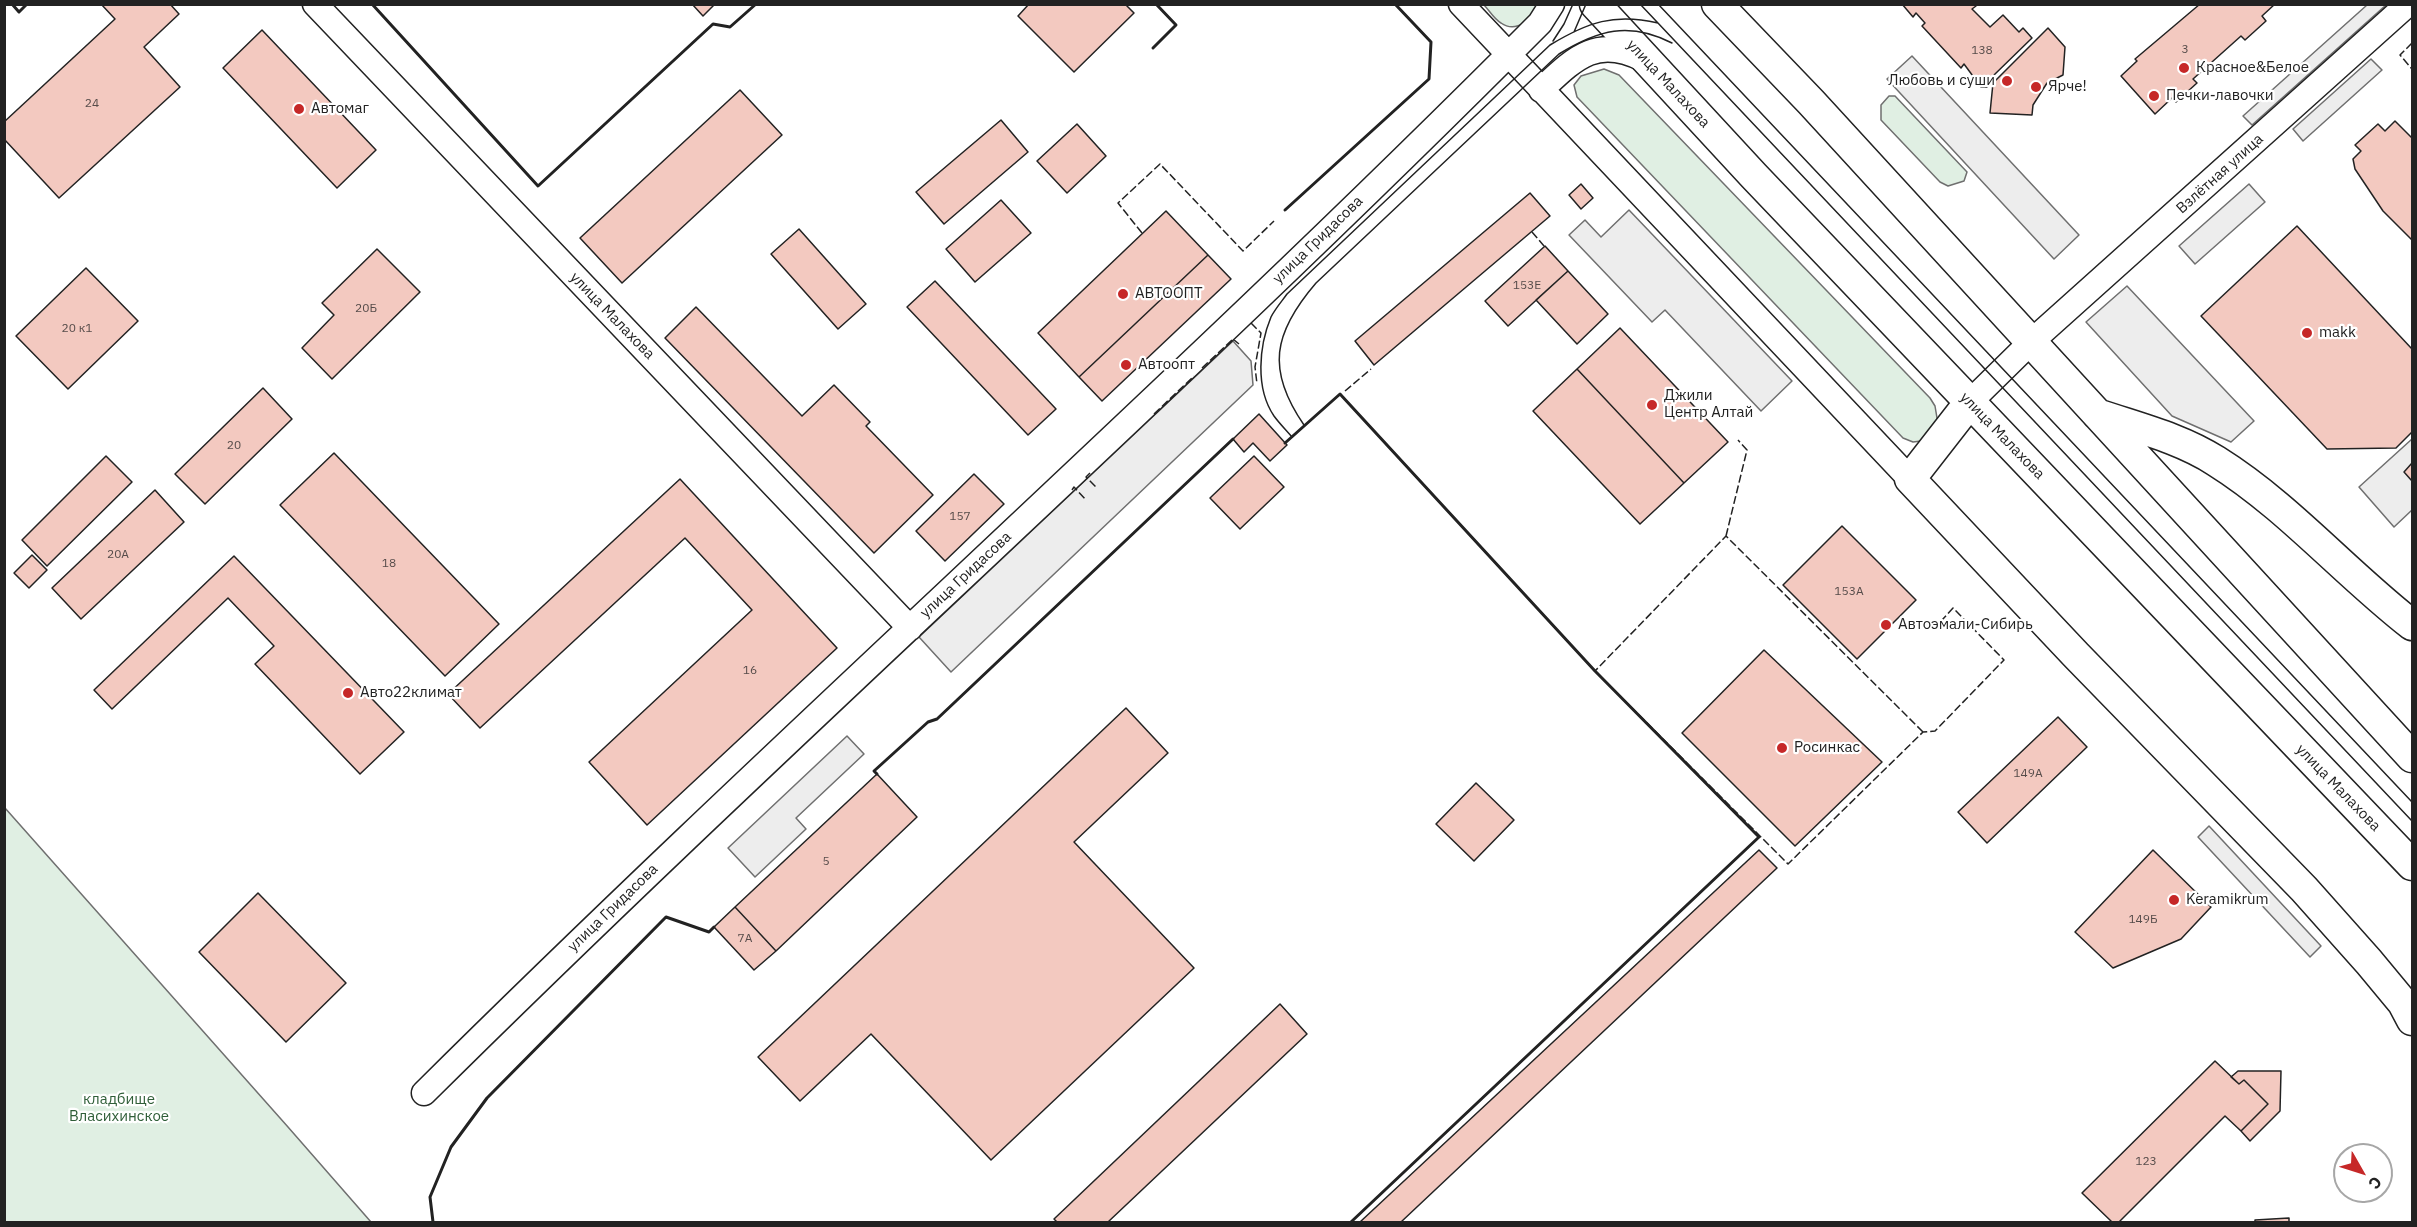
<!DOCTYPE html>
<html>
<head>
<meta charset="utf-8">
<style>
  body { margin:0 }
  #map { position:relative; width:2417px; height:1227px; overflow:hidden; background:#fff; font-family:"IBM Plex Sans",sans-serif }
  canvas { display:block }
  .frame { position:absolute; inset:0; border:6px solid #222; pointer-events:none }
  .north { position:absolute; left:2333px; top:1143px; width:60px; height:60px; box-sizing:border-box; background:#fff; border:2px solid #a7a7a7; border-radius:50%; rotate:129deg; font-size:16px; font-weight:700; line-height:24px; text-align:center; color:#222 }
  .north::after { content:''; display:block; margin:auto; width:21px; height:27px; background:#c62828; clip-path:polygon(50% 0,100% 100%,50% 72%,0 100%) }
</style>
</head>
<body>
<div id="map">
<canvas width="2417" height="1227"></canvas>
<div class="frame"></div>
<div class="north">С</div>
</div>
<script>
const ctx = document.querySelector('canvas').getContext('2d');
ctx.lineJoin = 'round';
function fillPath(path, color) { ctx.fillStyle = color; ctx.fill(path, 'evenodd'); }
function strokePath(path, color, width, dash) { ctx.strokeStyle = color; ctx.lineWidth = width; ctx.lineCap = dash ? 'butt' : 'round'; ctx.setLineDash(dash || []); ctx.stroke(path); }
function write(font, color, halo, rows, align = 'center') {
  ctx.font = font + ' "IBM Plex Sans",sans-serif'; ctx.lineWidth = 4.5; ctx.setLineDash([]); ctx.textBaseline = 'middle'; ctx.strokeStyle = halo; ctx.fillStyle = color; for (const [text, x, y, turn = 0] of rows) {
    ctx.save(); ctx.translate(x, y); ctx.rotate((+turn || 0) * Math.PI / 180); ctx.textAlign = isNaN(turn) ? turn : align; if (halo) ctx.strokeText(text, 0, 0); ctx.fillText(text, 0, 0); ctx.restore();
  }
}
const green = new Path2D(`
  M1484,5h58c-9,11 -24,30 -41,18 -7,-4 -12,-13 -17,-18z
  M1604,69l15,6 311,323 5,8 3,18 -17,17 -8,1 -10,-4 -326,-341 -3,-12 7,-9z
  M1889,96h6l72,76 -3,9 -16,5 -8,-4 -59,-62v-15z
  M5,808l283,319 83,95h-366z`);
const parking = new Path2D(`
  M2367,5h19l-134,120 -9,-9z
  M1912,56l167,179 -25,24 -167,-180z
  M2371,59l11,11 -79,71 -10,-12z
  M2249,184l16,18 -70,62 -16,-18z
  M1629,210l163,171 -31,30 -96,-101 -13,12 -83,-87 16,-15 16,17z
  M2127,286l127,135 -23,21 -59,-26 -86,-94z
  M1233,341l18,20 2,24 -302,287 -32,-35z
  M2412,439v71l-18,17 -35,-40z
  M847,736l17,18 -68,64 10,11 -51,48 -27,-29z
  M2209,826l112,120 -11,11 -112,-120z`);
const building = new Path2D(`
  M101,4h69l9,10 -35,33 36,40 -121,111 -55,-59v-17l111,-103z
  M692,4h23l-12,12z
  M1029,4h96l9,9 -60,59 -56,-56z
  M1902,4h72l2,2 -4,3 18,18 13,-12 16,17 4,-4 9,10 -38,37 1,5 -8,7h-6l-17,-23 -3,4 -39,-42 3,-3 -9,-10 -3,4z
  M2200,4h75l-13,12 4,5 -21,19 -4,-4 -48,43 4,4 -21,19 -4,-4 -17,16 -34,-38 16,-15 -2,-2z
  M2048,28l17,19 -2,28 -16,8 -14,22 -1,10 -42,-2 3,-30z
  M262,30l114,120 -39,38 -114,-120z
  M740,90l42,45 -160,148 -42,-45z
  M1001,120l27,32 -84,72 -28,-32z
  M2395,121l17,17v102l-29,-29 -28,-42 -2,-10 8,-8 -6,-6 23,-21 7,7z
  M1077,124l29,32 -39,37 -30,-32z
  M1581,184l12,14 -12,11 -12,-14z
  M1530,193l20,23 -176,149 -19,-24z
  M1001,200l30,33 -56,49 -29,-33z
  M1166,211l42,44 -129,122 -41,-44z
  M2297,226l115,123v83l-16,16 -69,1 -126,-133z
  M799,229l67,75 -28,25 -67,-75z
  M1545,246l23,25 -60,55 -23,-25z
  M377,249l43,43 -88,87 -30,-31 32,-33 -12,-12z
  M1208,255l23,24 -129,122 -23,-24z
  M86,268l52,53 -70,68 -52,-53z
  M1568,271l40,43 -31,30 -41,-44z
  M935,281l121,128 -28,26 -121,-128z
  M696,307l106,109 32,-31 36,37 -4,4 67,69 -59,58 -209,-215z
  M1620,328l108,114 -44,41 -107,-114z
  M1577,369l107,114 -44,41 -107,-113z
  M263,388l29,31 -87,85 -30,-30z
  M1259,414l28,31 -17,16 -17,-18 -9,9 -11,-13z
  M334,453l165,171 -54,52 -165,-171z
  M106,456l26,26 -85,84 -25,-26z
  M1254,456l30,31 -44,42 -30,-31z
  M2412,463v18l-8,-9z
  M974,474l30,30 -59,57 -29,-30z
  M680,479l157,169 -190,177 -58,-63 163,-152 -67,-72 -205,190 -32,-34z
  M155,490l29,32 -103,97 -29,-31z
  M1842,526l74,74 -59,59 -74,-74z
  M32,555l15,15 -18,18 -15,-15z
  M234,556l170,176 -44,42 -105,-110 19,-18 -46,-48 -116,111 -18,-19z
  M1764,650l118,112 -87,84 -113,-113z
  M1126,708l42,45 -94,89 120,126 -203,192 -120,-126 -71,67 -42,-44z
  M2058,717l29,30 -100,96 -29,-31z
  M877,774l40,43 -141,134 -41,-44z
  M1476,783l38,37 -40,41 -38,-37z
  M1759,850l18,18 -376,354h-41z
  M2153,850l58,57 -30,32 -68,29 -38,-36z
  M258,893l88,90 -60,59 -87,-90z
  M735,907l41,44 -22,19 -40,-43z
  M1280,1004l27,30 -199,188h-51l-3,-3z
  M2215,1061l24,23 5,-4 24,24 -27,27 -16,-15 -106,106h-7l-30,-29z
  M2238,1071h43l-1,40 -30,30 -9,-10 27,-27 -24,-24 -5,4 -8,-7z
  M2289,1218v4h-34v-2z`);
const minor = new Path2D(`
  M315,4l595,624
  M1461,4l449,475
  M1541,90c33,-31 55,-55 102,-31
  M1970,402l61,-60 377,-338
  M424,1093c366,-363 753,-705 1116,-1070l12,-19`);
const major = new Path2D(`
  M1595,4l159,172 658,689
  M1717,4l94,98 601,655
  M1970,402l-60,77 166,176 228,234 65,73 34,41 9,17
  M2097,414c41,14 83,24 119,47 72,45 129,112 196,164`);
const tram = new Path2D(`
  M1640,4l772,817
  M1658,4l754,798
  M1574,32l12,-28
  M1553,41l11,-17 9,-20
  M1304,425c-38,-55 -31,-92 12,-142l243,-229c39,-24 70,-33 113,-11
  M1292,437c-6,-7 -13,-14 -18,-21 -19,-28 -15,-70 -3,-99 4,-8 11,-16 16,-23l263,-249c38,-23 64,-32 108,-22`);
const fence = new Path2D(`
  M2412,43l-12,12 12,14
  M1532,232l12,14
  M1142,233l-24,-30 42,-39 83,87 31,-30
  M1251,323l10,10 -6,34 2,17
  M1202,368l31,-29 6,5
  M1345,391l26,-22
  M1154,414l40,-38
  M1090,473l-4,4 11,11
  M1072,490l2,-3 12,13
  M1726,536l21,-86 -9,-10
  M1923,732l-197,-196 -131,135 193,193 135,-132 12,-1 69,-71 -51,-52 -11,12`);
const wall = new Path2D(`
  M12,4l7,8 8,-8
  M372,4l166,182 175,-162 17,3 26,-23
  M1153,48l23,-23 -20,-21
  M1285,210l144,-131 2,-37 -36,-38
  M1285,443l55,-49 255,277 164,166 -408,385
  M877,774l-3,-3 54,-49 9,-3 296,-280
  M433,1222l-3,-25 21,-50 36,-49 179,-181 43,15 5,-5`);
const markers = [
  [2184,68,6,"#c62828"],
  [2007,81,6,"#c62828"],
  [2036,87,6,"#c62828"],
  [2154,96,6,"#c62828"],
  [299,109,6,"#c62828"],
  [1123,294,6,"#c62828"],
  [2307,333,6,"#c62828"],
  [1126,365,6,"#c62828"],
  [1652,405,6,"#c62828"],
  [1886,625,6,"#c62828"],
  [348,693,6,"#c62828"],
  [1782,748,6,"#c62828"],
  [2174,900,6,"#c62828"]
];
const numberNames = [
  ["3",2185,50],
  ["138",1982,51],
  ["24",92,104],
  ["153Е",1527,286],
  ["20Б",366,309],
  ["20 к1",77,329],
  ["20",234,446],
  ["157",960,517],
  ["20А",118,555],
  ["18",389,564],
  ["153А",1849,592],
  ["16",750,671],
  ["149А",2028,774],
  ["5",826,862],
  ["149Б",2143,920],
  ["7А",745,939],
  ["123",2146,1162]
];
const poiNames = [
  ["Красное&Белое",2196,68],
  ["Любовь и суши",1995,81,"right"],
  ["Ярче!",2048,87],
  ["Печки-лавочки",2166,96],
  ["Автомаг",311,109],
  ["АВТООПТ",1135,294],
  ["makk",2319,333],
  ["Автоопт",1138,365],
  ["Джили",1664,396],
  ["Центр Алтай",1664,413],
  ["Автоэмали-Сибирь",1898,625],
  ["Авто22климат",360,693],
  ["Росинкас",1794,748],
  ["Keramikrum",2186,900]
];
const streetNames = [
  ["улица Малахова",1668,84,47],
  ["Взлётная улица",2220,174,-42],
  ["улица Гридасова",1318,240,-44],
  ["улица Малахова",612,316,46],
  ["улица Малахова",2002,436,46],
  ["улица Гридасова",966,575,-43],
  ["улица Малахова",2338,788,46],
  ["улица Гридасова",613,908,-44]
];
const parkNames = [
  ["кладбище",119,1100],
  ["Власихинское",119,1117]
];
fillPath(green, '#e0efe3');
strokePath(green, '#6f6f6f', 1.5);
fillPath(parking, '#ededed');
strokePath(parking, '#6f6f6f', 1.5);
fillPath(building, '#f3c9c0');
strokePath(building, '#222', 1.5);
strokePath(minor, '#222', 27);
strokePath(major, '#222', 33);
strokePath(minor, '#fff', 24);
strokePath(major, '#fff', 30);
strokePath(tram, '#222', 1.5);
strokePath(fence, '#222', 1.5, [8, 3]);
strokePath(wall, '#222', 3);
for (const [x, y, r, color] of markers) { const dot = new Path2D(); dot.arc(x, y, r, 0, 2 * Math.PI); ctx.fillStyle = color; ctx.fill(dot); strokePath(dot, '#fff', 2); }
write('12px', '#564c4a', null, numberNames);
write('15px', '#222', '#fff', poiNames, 'left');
write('15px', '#222', '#fff', streetNames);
write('15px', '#2f5e38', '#fff', parkNames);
</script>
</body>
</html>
